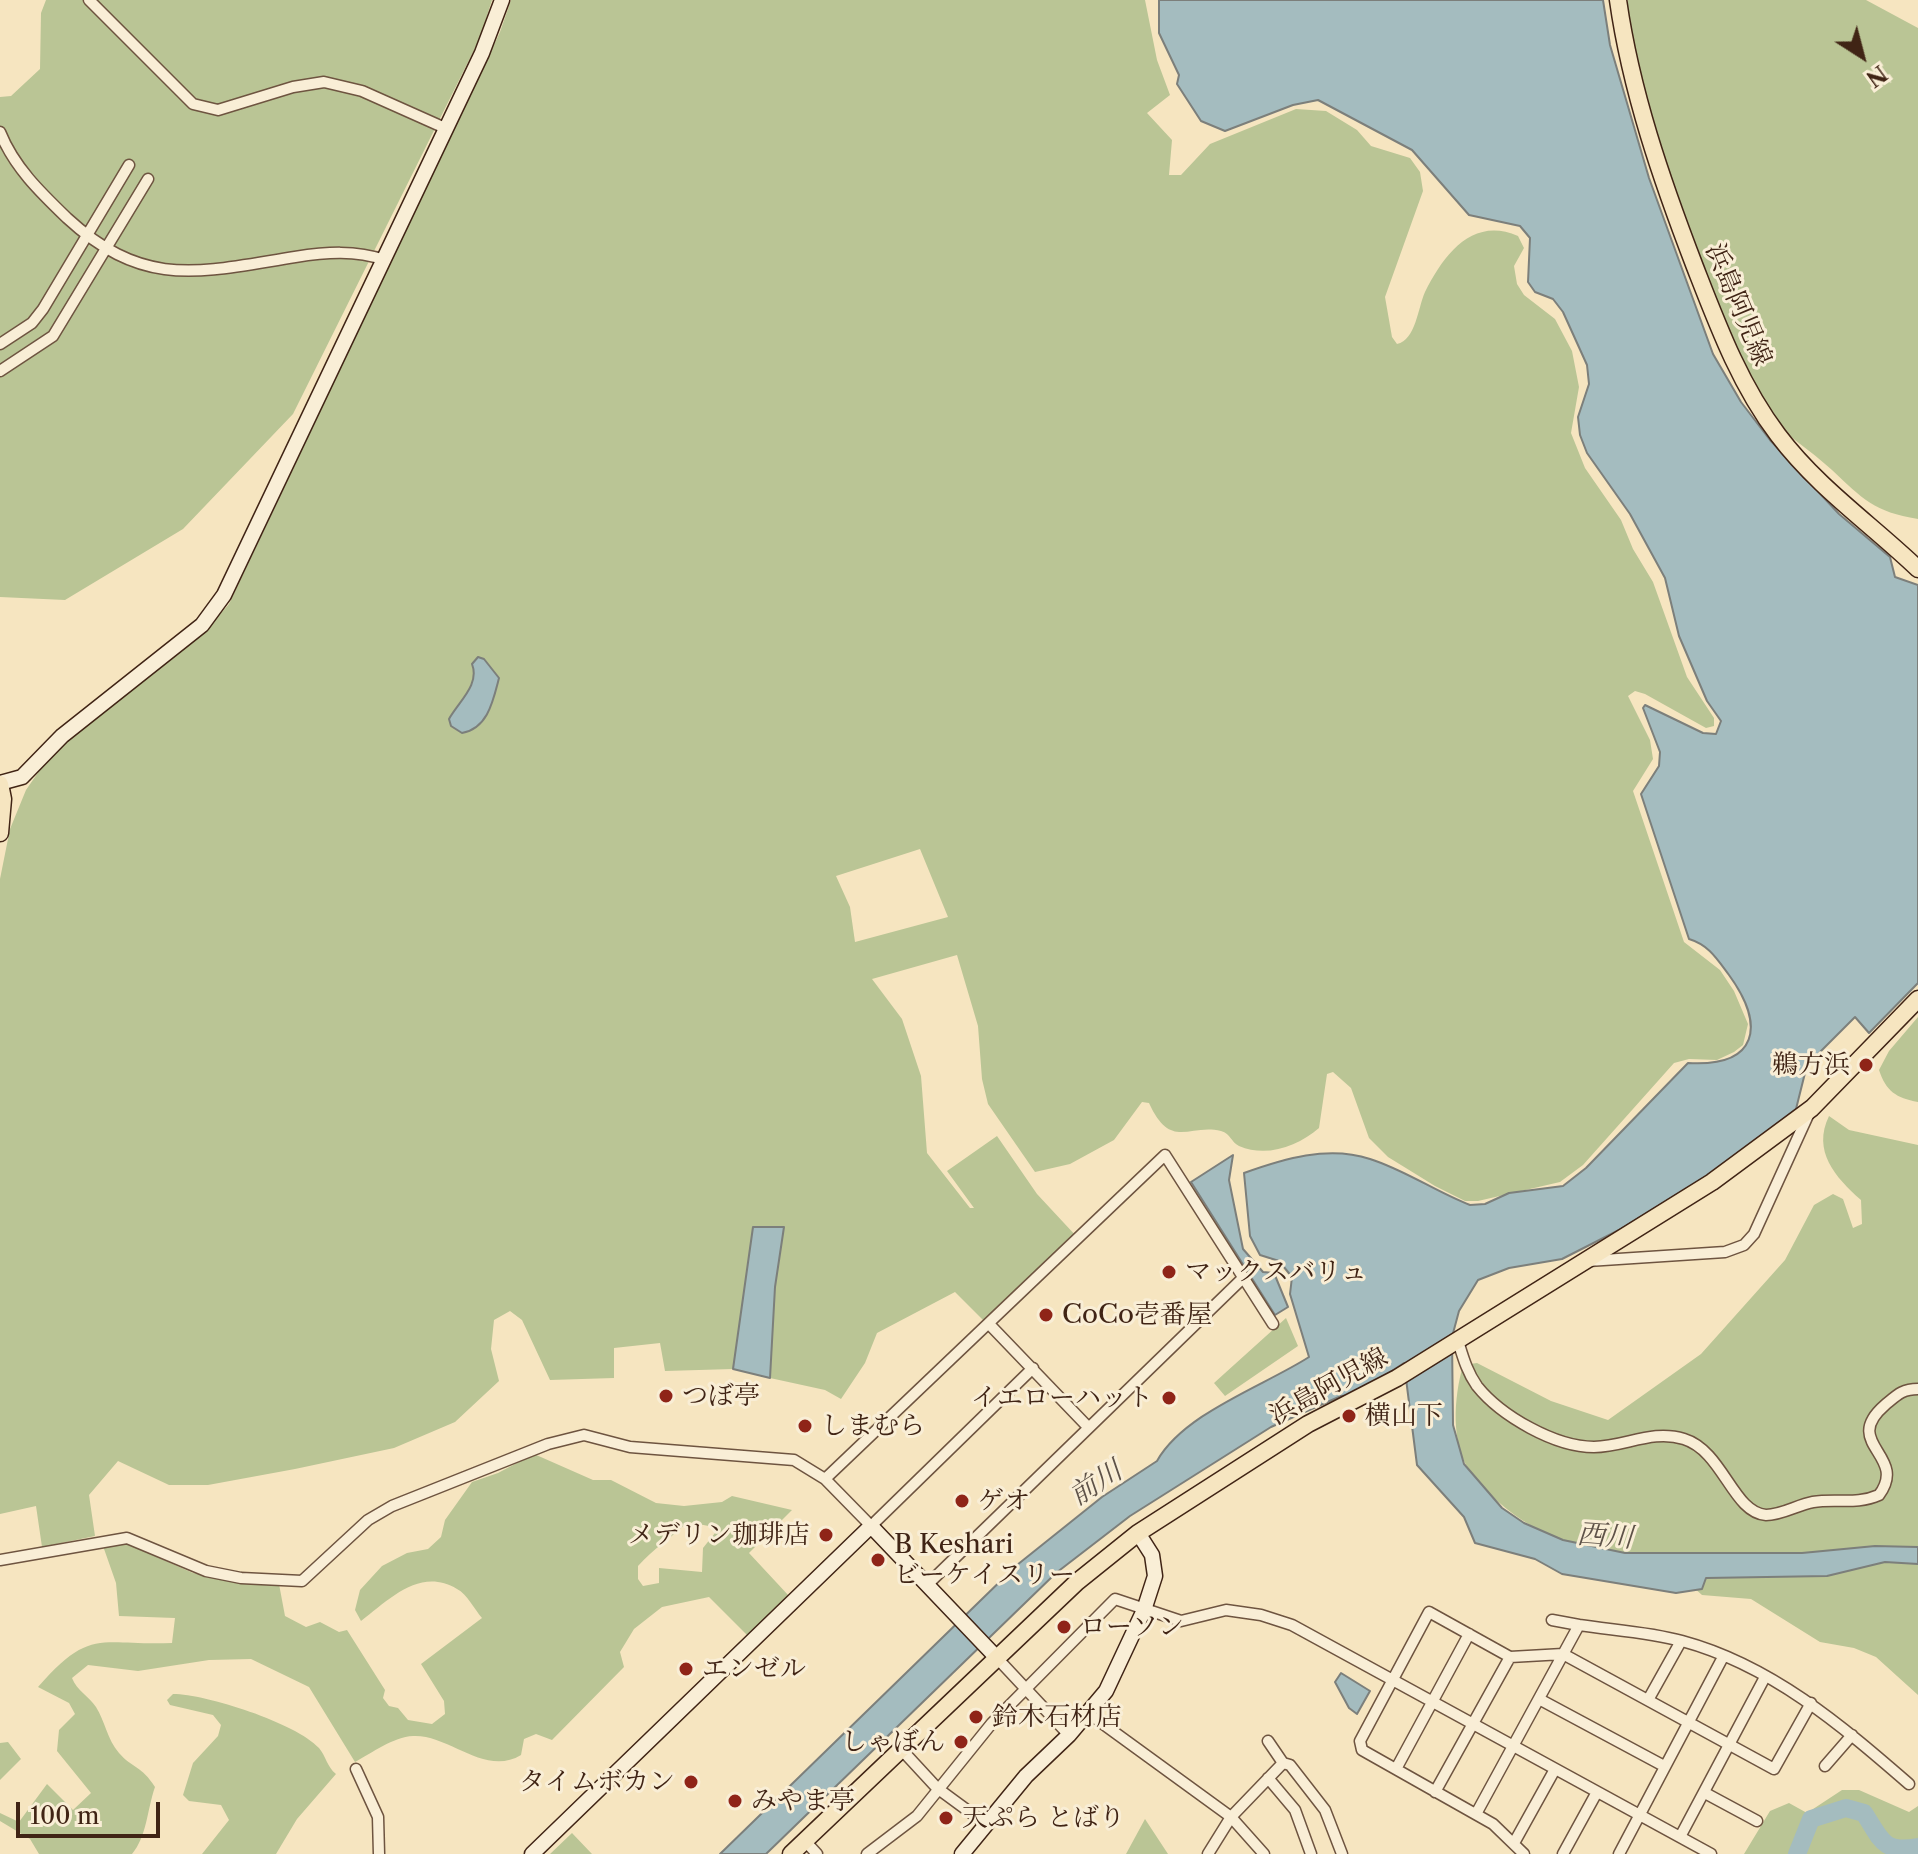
<!DOCTYPE html>
<html>
<head>
<meta charset="utf-8">
<style>
  body { margin:0 }
  #map { position:relative; width:1918px; height:1854px; overflow:hidden; background:#f6e5c0; font-family:"Libre Caslon Text",serif }
  canvas { display:block }
  .north { position:absolute; left:1822px; top:16px; width:80px; height:80px; -webkit-text-stroke:6px #f9eed6; paint-order:stroke; rotate:144deg; font-size:22px; font-weight:700; line-height:32px; text-align:center; color:#402415 }
  .north::after { content:''; display:block; margin:auto; width:28px; height:36px; background:#402415; clip-path:polygon(50% 0,100% 100%,50% 72%,0 100%) }
  .scale { position:absolute; left:16px; top:1802px; width:144px; height:36px; box-sizing:border-box; border:4px solid #402415; border-top:0; padding-left:10px; font-size:24px; line-height:28px; white-space:nowrap; color:#402415; -webkit-text-stroke:6px #f9eed6; paint-order:stroke }
</style>
</head>
<body>
<div id="map">
<canvas width="1918" height="1854"></canvas>
<div class="north">N</div>
<div class="scale">100 m</div>
</div>
<script>
const ctx = document.querySelector('canvas').getContext('2d');
ctx.lineJoin = 'round';
function fillPath(path, color) { ctx.fillStyle = color; ctx.fill(path, 'evenodd'); }
function strokePath(path, color, width, dash) { ctx.strokeStyle = color; ctx.lineWidth = width; ctx.lineCap = dash ? 'butt' : 'round'; ctx.setLineDash(dash || []); ctx.stroke(path); }
function write(font, color, halo, rows, align = 'center') {
  ctx.font = font + ' "Libre Caslon Text","Noto Serif JP",serif'; ctx.lineWidth = 6; ctx.setLineDash([]); ctx.textBaseline = 'middle'; ctx.strokeStyle = halo; ctx.fillStyle = color; for (const [text, x, y, turn = 0] of rows) {
    ctx.save(); ctx.translate(x, y); ctx.rotate((+turn || 0) * Math.PI / 180); ctx.textAlign = isNaN(turn) ? turn : align; if (halo) ctx.strokeText(text, 0, 0); ctx.fillText(text, 0, 0); ctx.restore();
  }
}
const green = new Path2D(`
  M46,0h446l-12,38 -187,376 -110,115 -118,71 -65,-3v-500l11,-1 29,-27 1,-56z
  M511,0h634l12,60 13,35 -23,18 25,27 -3,35h12l29,-31 86,-35 30,2 31,19 14,16 39,12 10,14 3,19 -38,106 7,40 5,7c19,-4 21,-37 28,-52 19,-38 48,-76 93,-56l6,12 -10,18 3,18 7,11 31,24 17,32 7,36 -8,46 14,35 36,52 12,29 20,33 34,95 27,41v8l-8,2 -61,-34 -10,-3 -7,5 22,44 3,19 -20,32 51,151 36,28 14,21 14,33 -5,21 -9,7 -17,8 -28,-1 -15,4 -91,102 -23,17 -82,19h-13l-30,-15 -47,-29 -19,-19 -18,-50 -18,-16 -6,2 -8,54c-21,18 -52,30 -80,18 -8,-4 -8,-12 -18,-15 -32,-8 -50,20 -72,-28l-7,-1 -28,38 -44,24 -35,8 -47,-68 -6,-25 -4,-53 -21,-71 -85,24 30,40 19,57 6,77 43,55h4l-27,-37 50,-35 40,58 40,43 -92,85 -30,-30 -78,41 -12,30 -24,36 -16,-9 -55,-12 5,-91 9,-60h-30l-21,142 -68,2 -5,-28 -46,5v30l-64,2 -28,-60 -12,-9 -16,9 -3,29 8,32 -44,41 -61,26 -99,21 -87,16h-39l-51,-24 -29,34 6,41 -53,11 -6,-41 -36,8v-635l10,-50 16,-39 27,-39 148,-115 28,-32 271,-572zM920,849l28,68 -93,25 -5,-35 -14,-31z
  M1628,0h238l52,28v491c-44,-7 -55,-20 -86,-49 -22,-20 -47,-36 -69,-57l-108,-236 -28,-166z
  M1918,1017v85c-22,-4 -32,-11 -39,-32l10,-19z
  M1829,1116l20,14 69,15v550l-42,-38 -22,-9 -34,-6 -69,-43 -49,-4 -46,-41c-16,0 -34,2 -49,-1 -52,-8 -104,-38 -136,-80 -21,-29 -17,-76 -8,-108l14,-2 74,38 57,19 93,-66 84,-94 29,-55 19,-11 10,5 10,29 9,-4 -1,-24c-26,-23 -49,-49 -32,-84z
  M1286,1318l12,28 -73,50 -11,-13z
  M534,1454l59,26h18l45,23 28,3 38,-4 10,-6 60,14 -43,43 40,43 -41,40 -39,-39 -47,10 -28,22 -14,23 4,15 -72,73 -16,-6 -12,5 -3,16c-36,22 -72,-21 -108,-19 -20,1 -41,17 -58,26l-46,-75 -58,-28 -42,1 -71,11 -50,-6 -16,13c5,13 17,18 24,29 9,14 11,32 23,46 13,15 23,13 36,34 -8,23 -8,49 -23,67h-93l-9,-15 -30,-18v-8l19,9 28,-38 26,26 18,-17 -34,-42 2,-21 16,-16 -6,-11 -31,-16c53,-61 63,-41 134,-44l3,-25 -56,-2 -3,-33 -13,-37 22,-3 68,30 86,11 6,32 21,11 14,-5 19,10 8,-2 38,60 -2,8 6,8 9,2 10,12 24,4 13,-10 -1,-13 -23,-37 61,-46c-7,-8 -15,-24 -25,-29 -37,-22 -67,10 -96,32l-6,-11 5,-20 22,-24 25,-13 21,-4 13,-12 4,-17 27,-38 26,-9zM688,1522l31,6 -16,20 -1,24 -43,-4v15l-16,3 -5,-7v-13c15,-17 33,-28 50,-44z
  M173,1694c33,0 123,29 146,54 7,8 8,19 17,26l-39,45 -21,35h-74l27,-34 -8,-15 -32,-4 -6,-6 10,-32 25,-27 3,-11 -8,-10 -43,-10 -3,-5z
  M8,1742l13,17 -21,21v-37z
  M1842,1790h17l50,22 9,-6v48h-174l26,-43 19,-8 18,10z
  M1145,1819l23,35h-42z
  M572,1833l20,21h-42z`);
const water = new Path2D(`
  M1159,0h444l7,45 39,133 64,176 28,48 29,38 69,74 51,43 5,20 23,8v398l-49,50 -14,-16 -48,48 -11,44 -78,60 -99,61 -57,29 -53,9 -31,12 -19,31 -7,26 1,88 11,39 38,44 22,15 39,17 62,13h177l73,-7 43,1v17l-33,-2 -58,14 -121,2 -4,11 -26,4 -114,-19 -27,-15 -60,-16 -11,-26 -47,-52 -13,-102 -49,32 -14,1 -70,31 -141,89 -74,57 -290,281h-46l297,-289 85,-68 55,-36c27,-48 107,-75 152,-104l-19,-63 2,-17 -13,-16 -19,-6 -10,-19 -6,-63c39,-14 84,-28 126,-14 35,11 66,33 100,46l15,-1 24,-11 54,-7 23,-18 102,-105c70,4 78,-37 41,-88 -12,-16 -20,-30 -40,-36l-48,-145 18,-28 1,-14 -17,-44 2,-3 58,28 13,1 5,-13 -14,-20 -28,-65 -14,-58 -35,-64 -43,-61 -7,-18 -2,-18 11,-33 -2,-19 -24,-53 -10,-13 -18,-7 -7,-10 2,-44 -10,-12 -51,-11 -57,-65 -94,-50 -25,5 -68,26 -24,-10 -24,-37 2,-9 -20,-42z
  M478,657l6,2 15,19c-6,23 -11,50 -37,55l-11,-7 -2,-7c10,-18 31,-34 23,-55z
  M1233,1155l-4,25 14,69 20,23 11,1 14,34 -13,8 -84,-133z
  M753,1227h31l-9,60 -5,91 -37,-9z
  M1341,1673l29,18 -13,23 -8,-6 -14,-26z`);
const river = new Path2D(`
  M1797,1854l14,-35 35,-11 18,5c16,24 18,41 54,34`);
const street = new Path2D(`
  M89,0l104,104 25,6 75,-23 31,-5 38,9 83,37
  M0,132c14,35 40,60 67,86 78,72 133,54 228,39 32,-5 60,-7 90,3
  M0,344l32,-21 11,-14 86,-144
  M0,371l53,-35 95,-157
  M1588,1261l137,-9 19,-7 10,-11 56,-123
  M990,1325l98,102
  M1458,1341c5,16 9,31 19,45 24,30 78,61 117,61 31,0 58,-18 90,-8 39,12 49,74 82,76 16,0 31,-10 47,-13 22,-4 44,3 66,-7 30,-40 -39,-51 6,-90 12,-10 17,-16 33,-16
  M825,1479l340,-324 108,169
  M0,1560l127,-22 79,33 35,7 61,3 66,-61 24,-14 156,-62 36,-9 46,12 164,13 31,19 46,47 162,-158
  M927,1585l317,-308
  M1552,1620l27,5
  M996,1657l73,78
  M1539,1699l125,67
  M1648,1700l33,-59
  M1088,1713l143,104 33,37
  M901,1749l36,39 49,36
  M1283,1763l7,2 35,45 17,44
  M1825,1766l27,-31
  M356,1769l22,48 1,37
  M1396,1769l73,-135
  M1268,1778l27,32 16,44
  M1435,1792l75,-135
  M1705,1793l52,28
  M1476,1814l103,-189c33,5 70,7 103,16 89,24 159,84 227,143
  M1680,1837l85,-160
  M805,1841l12,13
  M1514,1843l40,-72
  M867,1854l50,-38 75,-93 123,-124 66,22 45,-11 35,5 31,10 419,229
  M1208,1854l23,-37 52,-54 -15,-22
  M1524,1854l-31,-30 -131,-74 -2,-9 69,-129 81,45 53,-3 211,115 37,-66
  M1563,1854l34,-62
  M1619,1854l104,-197`);
const secondary = new Path2D(`
  M0,783l22,-6 40,-41 140,-111 22,-30 258,-542 20,-53
  M532,1854l339,-328 125,131
  M962,1854l64,-78 43,-41 37,-44 38,-81 11,-34 -3,-21 -14,-22`);
const primary = new Path2D(`
  M1618,0c13,92 44,181 77,267 23,59 45,118 83,168 40,53 93,89 140,134
  M0,784l3,15 -3,34
  M791,1854l286,-272 61,-49 170,-109 89,-46 315,-196 100,-74 106,-109`);
const markers = [
  [1866,1065,8,"#8f2418"],
  [1169,1272,8,"#8f2418"],
  [1046,1315,8,"#8f2418"],
  [666,1396,8,"#8f2418"],
  [1169,1398,8,"#8f2418"],
  [1349,1416,8,"#8f2418"],
  [805,1426,8,"#8f2418"],
  [962,1501,8,"#8f2418"],
  [826,1535,8,"#8f2418"],
  [878,1560,8,"#8f2418"],
  [1064,1627,8,"#8f2418"],
  [686,1669,8,"#8f2418"],
  [976,1717,8,"#8f2418"],
  [961,1742,8,"#8f2418"],
  [691,1782,8,"#8f2418"],
  [735,1801,8,"#8f2418"],
  [946,1818,8,"#8f2418"]
];
const streetNames = [
  ["浜島阿児線",1738,305,67],
  ["浜島阿児線",1329,1387,-29]
];
const poiNames = [
  ["鵜方浜",1850,1065,"right"],
  ["マックスバリュ",1185,1272],
  ["CoCo壱番屋",1062,1315],
  ["つぼ亭",682,1396],
  ["イエローハット",1153,1398,"right"],
  ["横山下",1365,1416],
  ["しまむら",821,1426],
  ["ゲオ",978,1501],
  ["メデリン珈琲店",810,1535,"right"],
  ["B Keshari",894,1545],
  ["ビーケイスリー",894,1575],
  ["ローソン",1080,1627],
  ["エンゼル",702,1669],
  ["鈴木石材店",992,1717],
  ["しゃぼん",945,1742,"right"],
  ["タイムボカン",675,1782,"right"],
  ["みやま亭",751,1801],
  ["天ぷら とばり",962,1818]
];
const waterNames = [
  ["前川",1096,1484,-33],
  ["西川",1605,1537,4]
];
fillPath(green, '#bac595');
fillPath(water, '#a4bcbf');
strokePath(water, '#7c7f7b', 2);
strokePath(river, '#a4bcbf', 18);
strokePath(street, '#6e5440', 13);
strokePath(secondary, '#402415', 17);
strokePath(primary, '#402415', 19);
strokePath(street, '#f9eed6', 10);
strokePath(secondary, '#f9eed6', 14);
strokePath(primary, '#f6e5c0', 16);
for (const [x, y, r, color] of markers) { const dot = new Path2D(); dot.arc(x, y, r, 0, 2 * Math.PI); ctx.fillStyle = color; ctx.fill(dot); strokePath(dot, '#f9eed6', 3); }
write('26px', '#402415', '#f9eed6', streetNames);
write('26px', '#402415', '#f9eed6', poiNames, 'left');
write('italic 28px', '#5e5248', '#f9eed6', waterNames);
</script>
</body>
</html>
